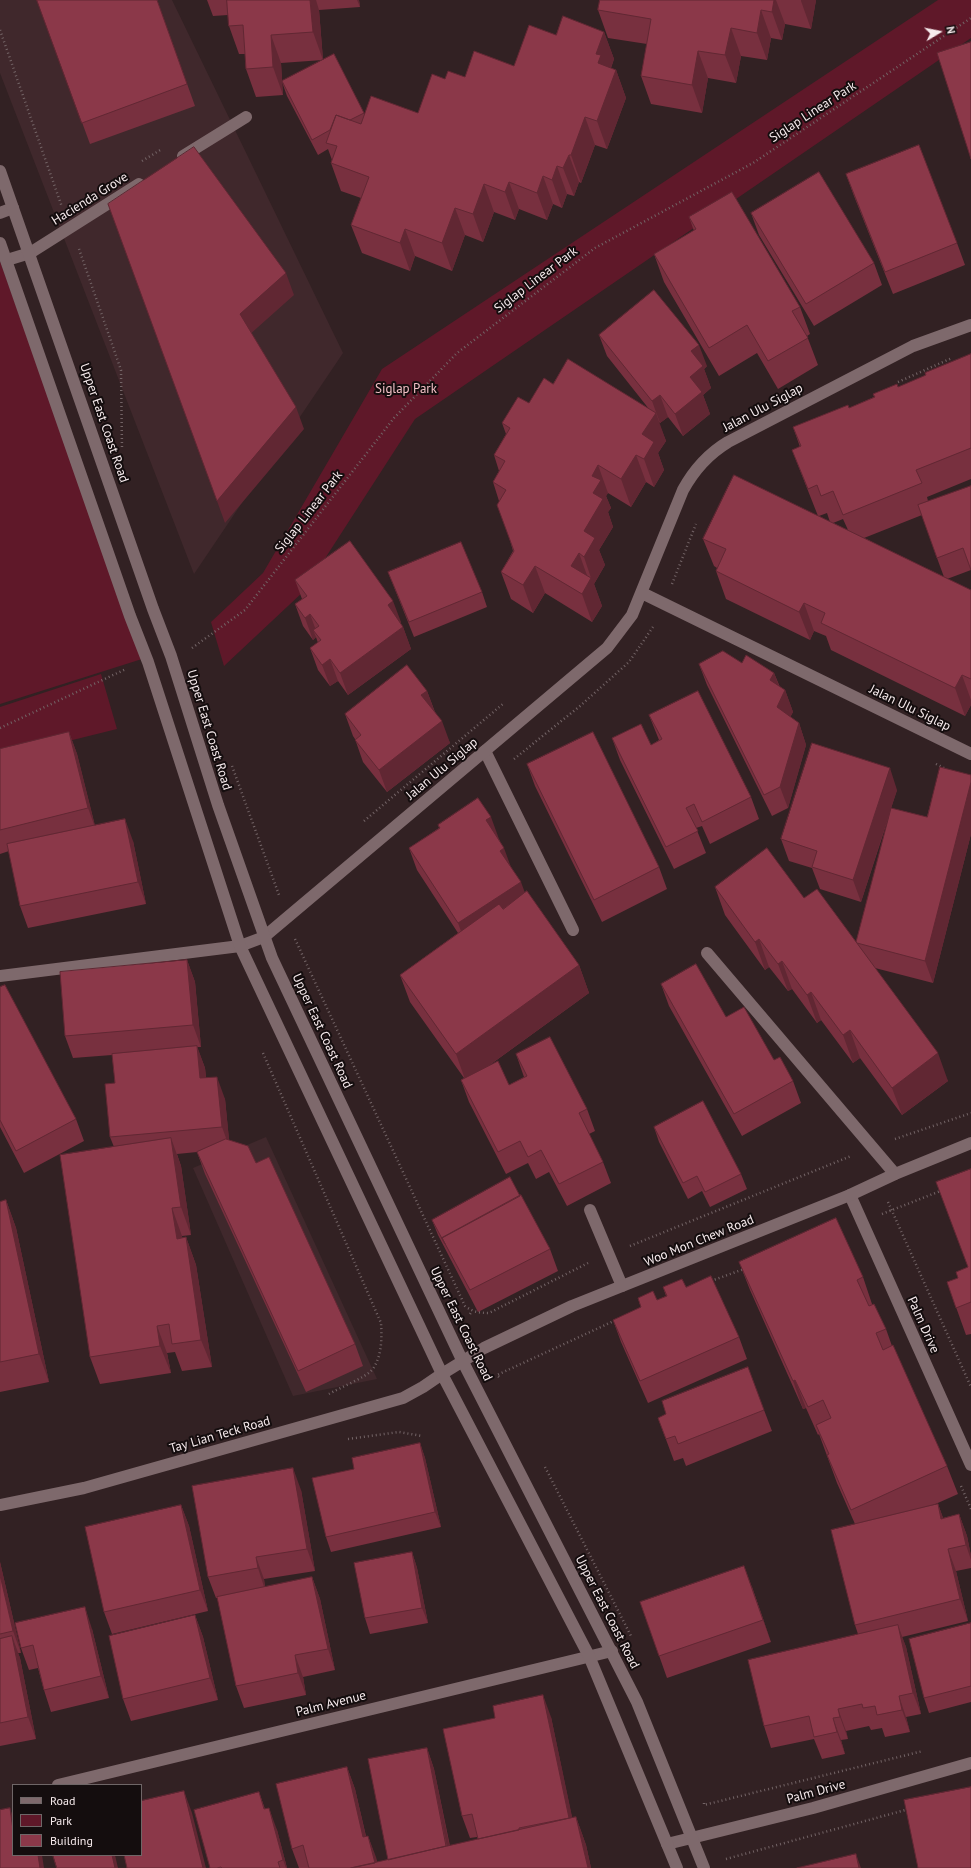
<!DOCTYPE html>
<html>
<head>
<meta charset="utf-8">
<style>
  body { margin:0 }
  #map { position:relative; width:971px; height:1868px; overflow:hidden; background:#322123; font-family:"PT Sans",sans-serif }
  canvas { display:block }
  .legend { position:absolute; left:12px; top:1784px; width:130px; height:72px; box-sizing:border-box; background:#140d0e; border:1px solid #6f6667; margin:0; padding:5px 7px; list-style:none; font-size:12px; color:#f7ebed }
  .legend li { display:flex; align-items:center; gap:8px; height:20px }
  .legend b { width:20px; border:1px solid #6f6667 }
  .north { position:absolute; left:919px; top:12px; width:40px; height:40px; -webkit-text-stroke:3px #140d0e; paint-order:stroke; rotate:80deg; font-size:11px; font-weight:700; line-height:16px; text-align:center; color:#f7ebed }
  .north::after { content:''; display:block; margin:auto; width:14px; height:18px; background:#f7ebed; clip-path:polygon(50% 0,100% 100%,50% 72%,0 100%) }
</style>
</head>
<body>
<div id="map">
<canvas width="971" height="1868"></canvas>
<ul class="legend">
<li><b style="height:5px;background:#7e696c"></b>Road</li>
<li><b style="height:11px;background:#5f1829"></b>Park</li>
<li><b style="height:11px;background:#8b3849"></b>Building</li>
</ul>
<div class="north">N</div>
</div>
<script>
const ctx = document.querySelector('canvas').getContext('2d');
ctx.lineJoin = 'round';
function fillPath(path, color) { ctx.fillStyle = color; ctx.fill(path, 'evenodd'); }
function strokePath(path, color, width, dash) { ctx.strokeStyle = color; ctx.lineWidth = width; ctx.lineCap = dash ? 'butt' : 'round'; ctx.setLineDash(dash || []); ctx.stroke(path); }
function write(font, color, halo, rows, align = 'center') {
  ctx.font = font + ' "PT Sans",sans-serif'; ctx.lineWidth = 4; ctx.setLineDash([]); ctx.textBaseline = 'middle'; ctx.strokeStyle = halo; ctx.fillStyle = color; for (const [text, x, y, turn = 0] of rows) {
    ctx.save(); ctx.translate(x, y); ctx.rotate((+turn || 0) * Math.PI / 180); ctx.textAlign = isNaN(turn) ? turn : align; if (halo) ctx.strokeText(text, 0, 0); ctx.fillText(text, 0, 0); ctx.restore();
  }
}
const built = new Path2D(`
  M0,0h172l171,353 -149,221 -194,-501z
  M266,1137l111,242 -84,17 -100,-228z`);
const green = new Path2D(`
  M938,0h33v38l-556,381 -111,172 -80,75 -13,-44 52,-49 119,-204z
  M0,261l142,398 -142,45z
  M101,674l16,55 -117,29v-51z`);
const path = new Path2D(`
  M0,30l62,177
  M142,161l20,-12
  M79,249l42,121 1,79
  M898,382l54,-24
  M672,584l24,-60
  M192,648l53,-38 149,-192 63,-65 138,-105 158,-85 218,-145
  M0,728l126,-59
  M514,759l66,-53 49,-44 24,-35
  M936,764l10,5
  M232,766l47,129
  M364,821l140,-118
  M295,939l170,367c8,6 14,7 24,7l99,-50
  M263,1053l118,270c1,15 1,36 -10,48 -7,7 -32,17 -42,23
  M895,1139l76,-26
  M888,1202l83,185
  M882,1214l61,-24
  M630,1246l221,-90
  M711,1281l33,-12
  M470,1314l2,-3
  M499,1377l-2,-2 119,-55
  M348,1439l51,-7 23,4
  M545,1467l86,169
  M961,1486l10,23
  M704,1803v2l219,-54
  M726,1859l183,-50`);
const lane = new Path2D(`
  M485,751l88,179
  M590,1210l32,76`);
const street = new Path2D(`
  M183,156l63,-39
  M0,213l13,-5
  M7,260l23,-7 109,-69
  M642,593l329,161
  M707,953l188,221
  M0,976l240,-30 24,-9 343,-289 25,-33 51,-125c11,-20 25,-36 45,-48l185,-96 58,-21
  M850,1195l121,270
  M0,1505l84,-17 319,-90 20,-11 19,-13
  M58,1785l554,-134
  M667,1844l146,-36 158,-45`);
const secondary = new Path2D(`
  M0,171l153,438 18,47 47,149 54,153 191,404 174,340 67,166
  M0,243l130,373 18,46 92,284 202,428 147,282 88,212
  M442,1374l42,-26 88,-42 278,-111 45,-21 76,-31`);
const wall = new Path2D(`
  M37,0h120l38,106 -105,38z
  M207,0h152l1,7 -41,3 4,50 11,-6 30,60 54,-1 27,-34 20,-2 49,-11 42,-31 48,-3 10,27 -3,9 5,2 10,28 -19,51 -12,-4 -14,38 -2,-1 -5,14 -7,-2 -5,14 -9,-4 -6,16 -28,-11 -4,11 -21,-8 -11,30 -18,-7 -13,36 -37,-15 -5,15 -48,-18 -11,-28 10,-27 -20,-7 -10,-28 1,-3 -4,-11 -10,6 -31,-59 -5,-14 1,13 -27,2 -10,-28 -1,-15h-6l-10,-28 -1,-11 -15,1zM323,60l-41,21 -1,-18z
  M600,0h216l-5,29 -26,-5 -3,16 -11,-2 -4,22 -26,-4 -5,27 -28,-5 -6,35 -51,-9 -10,-28 6,-32 -39,-6 -10,-28z
  M846,174l111,69 8,22 -72,29 -39,-98z
  M751,213l123,50 8,22 -68,41 -55,-91z
  M689,217l111,90 10,27 -3,2 11,29 -40,24 -21,-36 -38,23 -55,-94 -10,-28 40,-23z
  M599,335l108,31 -3,3 7,19 -8,7 7,19 -27,22 -15,-19 -8,6 -2,-2 8,20 -8,12 6,17 -10,17 -8,-5 -15,25 -23,-14 -2,3 5,12 -3,4 5,15 -14,23 6,15 -11,19 8,22 -10,16 -47,-29 -12,20 -22,-14 -10,-27 12,-21 -14,-50 -6,-19 6,-11 -5,-16 12,-21 -4,-11 27,-20 24,-19 96,25 -42,-53z
  M971,354v125l-44,18 1,4 43,-15v84l-24,9 24,11v115l-6,11 -134,-66 -5,-14 -12,-5 -4,9 -84,-41 -10,-28 1,-3 -3,-2 -11,-27 115,-23 -15,-38 -11,-28 8,-3 -7,-20 56,-19 25,-11 -1,-3 25,-7 27,-11v-3zM827,513l3,9 -11,-6zM922,515l15,43 7,19 -80,-39zM843,519l5,11 -15,-7z
  M388,572l94,20 5,15 -73,30z
  M295,580l106,42 -1,1 3,4 8,22 -63,46 -10,-14 -8,5 -12,-16 -8,-22 8,-5 -2,-6 -3,3 -10,-14 -8,-22 7,-5z
  M742,663l32,10 6,14 5,3 8,22 -3,5 9,6 7,22 -18,63 -16,8 -65,-131 -8,-21z
  M427,691l8,21 15,31 -63,49 -24,-30 -8,-23 -2,-3 -8,-22z
  M649,715l102,82 8,22 -49,25 -8,-18 -6,2 10,25 -32,16 -54,-109 -8,-22 39,7 8,-5z
  M69,732l8,22 18,72 38,15 13,63 -118,24 -8,-22 -11,-55 -9,3v-105z
  M527,764l132,103 8,22 -65,33 -67,-136z
  M971,775v59l-38,149 -58,-15 73,113 -46,34 -42,-57 -7,5 -32,-43 -4,3 -25,-34 -4,2 -19,-24 -4,3 -40,-55 -10,-28 89,11 52,44 35,-132 -30,92 -41,-13 -8,-21 -23,-7 -8,-22 116,-49 -6,18 36,9z
  M438,825l61,14 12,29 14,25 54,72 10,28 -102,74 22,18 15,-8 -8,-23 71,55 8,22 -6,3 14,28 8,21 -44,23 -18,-34 -13,7 -8,-16 -22,11 -37,-72 -8,-22 3,-2 -54,-76 -10,-27 58,-42 -41,-63 -8,-22 30,-20z
  M187,960l8,22 6,65h-4l8,21 1,10 19,21 4,41 27,23 99,181 8,22 -57,26 -101,-218 -8,-22 -20,2 4,12 10,69 -9,1v2l4,-1 10,28 16,102 -30,4 -7,-19 -8,1 4,20 -71,11 -10,-27 24,-210 -4,-10 5,-54 -3,-28 -39,3 -8,-22z
  M661,984l65,33 48,43 19,21 8,22 -59,33 -73,-130z
  M0,987l76,132 8,22 -60,32 -24,-46z
  M654,1127l87,47 6,15 -37,18 -8,-16 -14,8 -29,-57z
  M971,1169v165l-5,1 -19,-53 11,-4 10,-11z
  M520,1196l30,53 8,22 -80,41 -40,-77 -6,-15z
  M6,1200l10,28 33,154 -49,10v-190z
  M739,1262l124,15 9,27 14,25 6,17 55,120 11,28 -27,12 7,-2 5,14 16,-4 8,22 4,20v12l-15,3 12,50 -66,16 4,10 15,67 -15,3 4,15 -25,5 -3,-9 -11,2 -2,-4 -23,5 2,8 -7,1 4,14 -23,5 -8,-20 -43,9 -7,-22 94,-92 -3,-9v-101l-18,-41 -18,-49 -1,1 -12,-27 -3,1 -53,-119z
  M663,1287h23l53,50 8,22 -99,44 -27,-61 -8,-22 28,-12 -3,-10 19,2 9,-4z
  M764,1410l8,21 -86,35 -3,-8 -9,3 -16,-43z
  M420,1443l5,15 16,69 -110,25 -5,-15 28,-68z
  M301,1490l14,81 -51,8 1,8 47,-10 8,22 15,71 -32,7 3,18 -62,13 -8,-22 -18,-88h-2l-8,-21z
  M181,1505l8,21 19,85 -96,23 -8,-22z
  M412,1552l5,16 11,55 -58,11 -5,-16z
  M0,1562l21,91h-3l2,5 16,81 -36,7z
  M752,1587l19,55 -104,36 -27,-76z
  M195,1615l8,22 15,63 -87,21 -8,-22z
  M971,1623v79l-42,11 -5,-15z
  M92,1629l17,69 -58,14 -7,-22 -6,-22 -9,2 -8,-22z
  M551,1717l21,101 4,-1 10,28 5,23h-292l-7,-19 55,-82 8,22 11,47h2l9,26 11,-2 39,-112 7,21 16,77 28,-7 -1,-2 -7,1 -8,-22z
  M259,1792l6,17 12,21 10,38h-77z`);
const shadedWall = new Path2D(`
  M310,0h6l3,10 4,50 -10,-28z
  M357,0h2l1,7z
  M774,0h2l9,24 -3,16 -10,-28z
  M801,0h15l-5,29 -10,-28z
  M761,10l10,28 -4,22 -10,-27z
  M731,28l10,28 -5,27 -11,-28z
  M604,32l10,27 -6,17 -10,-13 -2,-9z
  M271,35l10,28 2,32 -10,-28z
  M698,51l10,27 -6,35 -10,-28z
  M616,70l10,28 -19,51 -10,-28z
  M585,117l10,28 -14,38 -10,-28z
  M569,155l10,27 -5,14 -11,-28z
  M557,166l10,28 -5,14 -10,-28z
  M543,176l10,28 -6,16 -10,-27z
  M509,182l10,27 -4,11 -10,-28z
  M484,184l10,28 -11,30 -10,-28z
  M455,208l10,27 -13,36 -10,-28z
  M405,229l10,27 -5,15 -10,-28z
  M286,273l8,22 -46,41 -8,-22z
  M699,345l8,21 -3,3 7,19 -8,7 7,19 -27,22 -8,-22 15,-37 1,-26z
  M660,395l8,22 -8,6 -8,-22z
  M296,407l8,22 -79,94 -8,-22z
  M656,413l10,28 -8,12 6,17 -10,17 -10,-28 -2,-25z
  M636,455l10,27 -15,25 -10,-28z
  M598,465l10,28 -2,3 5,12 -3,4 5,15 -14,23 6,15 -11,19 8,22 -10,16 -10,-28 9,-16 -7,-21v-26l9,-38 -1,-17z
  M579,553l10,28 -18,-15z
  M535,566l10,27 -12,20 -10,-28z
  M393,601l8,21 -6,5 -7,-22z
  M804,603l10,28 -4,9 -11,-28z
  M310,614l8,22 -5,-6 3,7 -3,3 -8,-22z
  M403,627l8,22 -63,46 -8,-22z
  M330,659l8,22 -8,5 -8,-21z
  M774,673l8,21 -12,-14z
  M962,675l9,25v5l-6,11 -10,-28z
  M785,690l8,22 -8,16 -8,-21z
  M427,691l8,22 -14,-18z
  M442,721l8,22 -63,49 -8,-22z
  M799,723l7,22 -18,63 -8,-21z
  M69,732l8,22 19,76 -8,-22z
  M890,768l7,22 -36,112 -8,-22z
  M971,782v52l-38,149 -8,-22z
  M491,817l8,22 -5,3 -8,-22z
  M125,819l8,22 13,63 -8,-22z
  M504,848l8,22 -12,-19z
  M521,882l8,22 -63,41 -8,-22z
  M759,939l10,28 -4,3 -10,-28z
  M187,960l8,22 6,65 -8,-22z
  M782,961l10,28 -4,2 -10,-27z
  M579,965l10,28 -123,89 -10,-28z
  M811,992l10,28 -4,3 -10,-28z
  M850,1030l10,28 -7,5 -10,-28z
  M197,1046l8,22 3,32 -8,-22z
  M938,1053l10,28 -46,34 -10,-27z
  M217,1077l8,22 5,50 -8,-22z
  M171,1138l10,28 10,69 -10,-28z
  M6,1200l10,28 33,154 -10,-28z
  M172,1208l10,28 5,31 -10,-28z
  M186,1237l10,28 16,102 -11,-27z
  M157,1326l10,27 4,20 -11,-27z
  M795,1380l11,28 -3,1 -10,-28z
  M420,1443l5,15 16,69 -6,-15z
  M293,1468l8,22 14,81 -8,-22z
  M938,1504l8,22 -5,-7z
  M181,1505l8,21 19,85 -8,-21z
  M959,1514l8,22 4,20v4l-5,-15z
  M948,1549l8,22 12,50 -8,-22z
  M412,1552l5,16 11,55 -6,-15z
  M256,1557l8,22 1,11 -7,-22z
  M0,1562l21,91 -8,-22 -13,-56z
  M744,1566l8,21 19,55 -8,-22z
  M312,1577l8,22 15,71 -7,-21z
  M85,1607l7,22 17,69 -8,-22z
  M195,1615l8,22 15,63 -8,-22z
  M898,1625l8,22 15,67 -8,-21z
  M12,1636l8,22 16,81 -8,-22z
  M295,1655l8,22 3,18 -8,-22z
  M543,1695l8,22 26,123 -8,-22z
  M899,1696l7,21 4,15 -8,-22z
  M838,1709l8,22 2,8 -8,-22z
  M833,1718l8,22 4,14 -8,-22z
  M427,1748l7,21 20,99 -6,-16z
  M347,1767l8,22 16,70 -8,-22z
  M184,1791l8,22 14,55h-3z
  M10,1808l3,9v13z
  M269,1808l8,22 10,38h-1l-3,-8z
  M576,1817l10,28 5,23h-3z
  M368,1836l8,21 3,11h-3z
  M856,1854l5,14h-2z
  M38,1855h4l2,13h-4z
  M112,1855h3l3,13h-3z`);
const building = new Path2D(`
  M37,0h120l30,84 -105,39z
  M227,0h83l3,32 -42,3 2,32 -27,2 -3,-44 -14,1z
  M600,0h174l-2,12 -11,-2 -4,23 -26,-5 -6,27 -27,-4 -6,34 -51,-9 10,-57 -53,-9z
  M563,16l41,16 -8,22 5,1 -3,8 18,7 -19,51 -12,-4 -14,38h-2l-6,13 -6,-2 -5,14 -9,-4 -6,17 -28,-11 -4,10 -21,-8 -11,30 -18,-6 -13,35 -37,-14 -5,14 -49,-18 18,-48 -38,-14 6,-17 -11,-3 10,-28 25,9 10,-28 47,17 14,-39 13,5 3,-8 17,6 9,-26 40,15 15,-41 27,10z
  M971,42v117l-34,-106z
  M334,54l30,59 -14,7 -14,-5 -6,15 -18,10 -30,-59z
  M919,145l38,98 -72,29 -39,-98z
  M194,147l92,126 -46,41 56,93 -79,94 -109,-297z
  M819,172l55,91 -68,41 -55,-91z
  M732,192l68,115 -8,4 16,27 -40,23 -21,-36 -38,23 -55,-94 42,-25 -7,-12z
  M654,290l45,55 -8,6 12,15 -13,11 12,15 -27,22 -15,-19 -8,6 -53,-66z
  M971,354v94l-55,22 6,13 -79,32 -10,-24 -12,5 -4,-11 -9,4 -16,-39 9,-4 -8,-19 55,-22 1,3 26,-11 -2,-3 24,-10 1,3 28,-12 -1,-2z
  M568,359l88,54 -14,21 12,8 -10,17 -8,-4 -15,24 -23,-14 -6,11 9,4 -8,13 10,6 -19,32 11,7 -11,19 -5,-4 -8,13 20,12 -9,16 -47,-28 -12,19 -22,-13 13,-21 -17,-46 9,-15 -13,-8 12,-21 -11,-6 16,-27 -8,-5 16,-26 11,6 15,-25 9,6z
  M734,475l237,115v89l-9,-4 -7,13 -134,-65 4,-10 -21,-10 -5,9 -83,-41 10,-22 -23,-10z
  M971,486v84l-8,-22 -26,10 -19,-53z
  M350,541l43,60 -5,4 15,22 -63,46 -10,-14 -8,6 -12,-17 11,-8 -8,-10 6,-4 -9,-12 -5,4 -10,-14 12,-8 -12,-16z
  M461,542l21,50 -73,30 -21,-50z
  M723,651l19,12 4,-8 28,18 -4,7 15,10 -8,17 22,16 -19,64 -16,8 -65,-131z
  M407,665l20,26 -6,4 21,26 -63,49 -24,-30 6,-5 -16,-21z
  M698,691l53,106 -49,25 -8,-18 -8,4 12,23 -32,16 -54,-109 29,-14 10,21 11,-6 -13,-24z
  M69,732l19,76 -88,22v-81z
  M593,732l66,135 -65,33 -67,-136z
  M812,743l78,25 -37,112 -41,-13 5,-16 -36,-12z
  M940,767l31,8v7l-46,179 -68,-18 -1,-1 35,-134 36,9z
  M478,798l13,19 -5,3 18,28 -4,3 21,31 -63,41 -49,-75 31,-20 -2,-3z
  M125,819l13,63 -118,24 -13,-62z
  M767,848l37,50 13,-9 121,164 -46,35 -42,-58 -7,5 -32,-43 -4,3 -25,-34 -4,3 -19,-25 -4,3 -40,-55z
  M527,891l52,74 -123,89 -56,-79 99,-71 4,5z
  M187,960l6,65 -128,11 -5,-64z
  M696,964l30,53 18,-10 30,53 6,-3 13,24 -59,33 -73,-130z
  M5,985l71,134 -60,32 -16,-31v-133z
  M550,1037l37,72 -8,4 24,49 -44,22 -18,-34 -13,7 -8,-16 -22,11 -37,-72 37,-19 11,24 18,-9 -11,-22z
  M197,1046l3,32 17,-1 5,50 -112,10 -5,-53 10,-1 -3,-29z
  M703,1101l38,73 -36,18 -8,-16 -14,7 -29,-56z
  M171,1138l10,69 -9,1 5,31 9,-2 15,103 -29,4 -3,-20 -12,2 3,20 -70,11 -30,-202z
  M226,1139l22,7 8,17 13,-6 86,187 -57,27 -101,-219z
  M971,1169v133l-15,6 -9,-26 11,-4 -2,-6 12,-5 -32,-85z
  M510,1177l10,19 -78,42 3,6 -13,-24z
  M521,1195l29,54 -80,41 -28,-52z
  M6,1200l33,154 -39,8v-160z
  M836,1218l27,59 -6,3 12,26 5,-2 12,25 -10,4 7,17 10,-5 54,121 -96,44 -24,-55 2,-1 -13,-29 15,-7 -8,-18 -15,7 -13,-27 -2,1 -54,-119z
  M711,1276l28,61 -99,44 -27,-61 28,-13 -3,-9 15,-7 4,9 10,-4 -4,-9 19,-8 4,8z
  M748,1367l16,43 -86,34 -3,-8 -9,3 -8,-21 8,-4 -4,-13z
  M420,1443l15,69 -109,25 -14,-59 42,-9 -2,-11z
  M293,1468l14,81 -51,8 2,11 -50,9 -16,-91z
  M938,1504l3,15 18,-5 7,31 -18,4 12,50 -105,26 -24,-95z
  M181,1505l19,85 -96,22 -19,-85z
  M412,1552l10,56 -57,10 -11,-55z
  M744,1566l19,54 -104,36 -19,-54z
  M0,1575l13,56 -13,3z
  M312,1577l16,72 -33,6 3,18 -62,13 -19,-89z
  M85,1607l16,69 -57,14 -11,-45 -12,3 -6,-25z
  M195,1615l15,63 -87,21 -14,-63z
  M971,1623v63l-47,12 -15,-59z
  M898,1625l15,68 -14,3 3,14 -25,5 -2,-9 -12,2 -1,-4 -24,5 2,8 -7,1 4,14 -23,5 -5,-21 -45,10 -16,-66z
  M12,1636l16,81 -28,6v-84z
  M543,1695l26,123 -50,10v2l-41,9 -6,-25 -10,2 -19,-87 52,-11 -2,-12z
  M427,1748l19,98 -58,14 -20,-101z
  M347,1767l16,70 5,-1 7,27 -24,5h-42l-6,-23 -11,4 -16,-65z
  M971,1787v81h-53l-14,-68z
  M184,1791l19,77h-76l-3,-13h17v-54z
  M259,1792l5,17 5,-1 14,52 -5,2 2,6h-58l-1,-1 -4,1h-7l-16,-58z
  M10,1808l3,22v25h25l2,13h-40v-58z
  M576,1817l12,51h-237z
  M856,1854l3,14h-62z
  M53,1855h59l3,13h-58z`);
const streetNames = [
  ["Siglap Linear Park",813,112,-33],
  ["Hacienda Grove",90,199,-32],
  ["Siglap Linear Park",536,280,-37],
  ["Jalan Ulu Siglap",763,408,-28],
  ["Upper East Coast Road",104,423,71],
  ["Siglap Linear Park",309,512,-52],
  ["Jalan Ulu Siglap",910,708,26],
  ["Upper East Coast Road",209,730,73],
  ["Jalan Ulu Siglap",442,769,-40],
  ["Upper East Coast Road",322,1031,65],
  ["Woo Mon Chew Road",699,1241,-22],
  ["Upper East Coast Road",461,1324,64],
  ["Palm Drive",923,1325,66],
  ["Tay Lian Teck Road",220,1435,-16],
  ["Upper East Coast Road",607,1612,63],
  ["Palm Avenue",331,1704,-14],
  ["Palm Drive",816,1792,-15]
];
const parkNames = [
  ["Siglap Park",406,389]
];
fillPath(built, '#40282c');
fillPath(green, '#5f1829');
strokePath(path, '#736466', 2.5, [1, 3]);
strokePath(lane, '#7e696c', 12);
strokePath(street, '#7e696c', 12);
strokePath(secondary, '#7e696c', 12);
fillPath(wall, '#78303f');
fillPath(shadedWall, '#612733');
fillPath(building, '#8b3849');
strokePath(building, '#612733', 1);
write('13px', '#f7ebed', '#140d0e', streetNames);
write('13px', '#f2c0c6', '#140d0e', parkNames);
</script>
</body>
</html>
